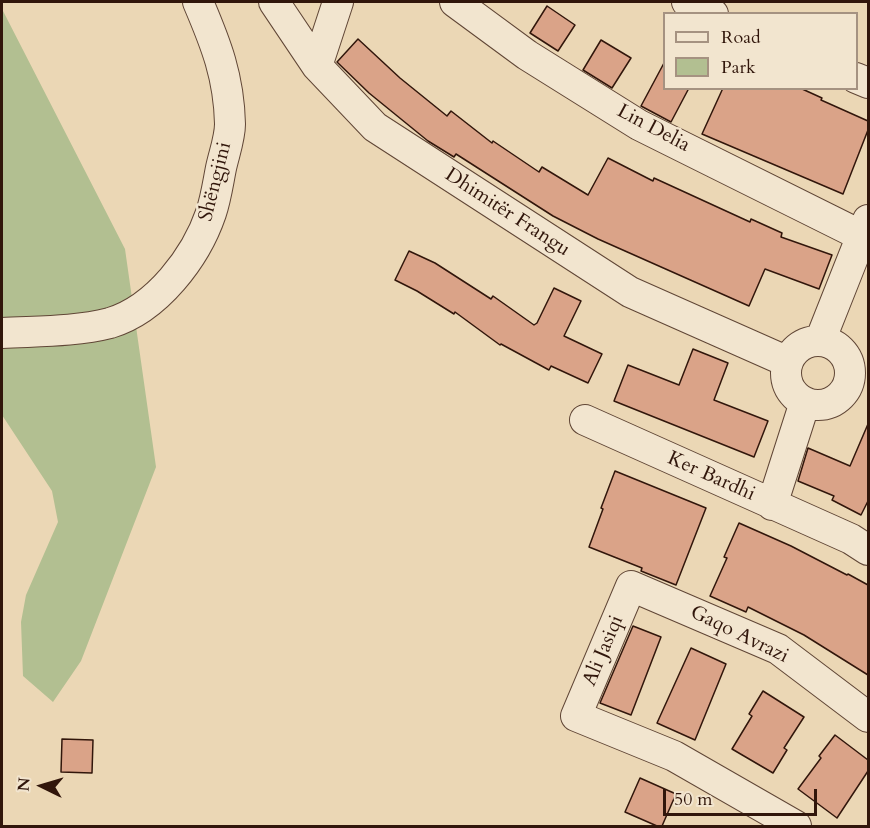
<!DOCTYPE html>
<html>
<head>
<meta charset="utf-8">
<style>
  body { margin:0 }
  #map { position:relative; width:870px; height:828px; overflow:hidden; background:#ebd7b5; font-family:Cardo,serif }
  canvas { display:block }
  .frame { position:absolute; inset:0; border:3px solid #31160b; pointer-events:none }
  .legend { position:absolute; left:663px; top:12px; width:195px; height:78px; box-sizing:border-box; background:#f2e5cf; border:2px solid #a59281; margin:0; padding:8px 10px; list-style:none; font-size:18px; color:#31160b }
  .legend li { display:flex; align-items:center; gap:12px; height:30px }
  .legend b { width:30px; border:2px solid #a59281 }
  .north { position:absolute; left:12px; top:756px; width:60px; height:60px; -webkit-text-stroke:4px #f2e5cf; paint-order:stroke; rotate:275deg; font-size:16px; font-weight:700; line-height:24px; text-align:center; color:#31160b }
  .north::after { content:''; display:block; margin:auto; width:21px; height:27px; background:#31160b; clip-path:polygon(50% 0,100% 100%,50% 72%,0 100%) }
  .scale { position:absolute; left:663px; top:789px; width:154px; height:27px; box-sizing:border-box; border:3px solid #31160b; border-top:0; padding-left:8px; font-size:18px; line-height:21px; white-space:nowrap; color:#31160b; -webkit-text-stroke:4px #f2e5cf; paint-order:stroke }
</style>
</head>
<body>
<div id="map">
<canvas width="870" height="828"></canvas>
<div class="frame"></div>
<ul class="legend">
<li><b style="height:8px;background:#f2e5cf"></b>Road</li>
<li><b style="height:16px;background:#b2bf91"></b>Park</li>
</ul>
<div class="north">N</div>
<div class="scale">50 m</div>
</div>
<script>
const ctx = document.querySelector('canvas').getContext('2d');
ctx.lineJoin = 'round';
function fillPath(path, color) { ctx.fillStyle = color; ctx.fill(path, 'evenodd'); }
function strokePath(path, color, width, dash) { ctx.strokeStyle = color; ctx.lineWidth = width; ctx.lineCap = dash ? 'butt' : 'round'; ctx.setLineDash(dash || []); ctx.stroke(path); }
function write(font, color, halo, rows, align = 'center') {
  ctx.font = font + ' Cardo,serif'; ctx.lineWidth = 5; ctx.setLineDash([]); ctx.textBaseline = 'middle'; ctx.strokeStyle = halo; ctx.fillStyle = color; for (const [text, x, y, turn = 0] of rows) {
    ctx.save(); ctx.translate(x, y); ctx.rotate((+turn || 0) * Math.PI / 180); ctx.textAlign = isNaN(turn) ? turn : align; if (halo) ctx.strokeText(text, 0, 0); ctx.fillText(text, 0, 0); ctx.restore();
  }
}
const green = new Path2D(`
  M2,9l123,240 31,218 -75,194 -28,41 -30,-26 -2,-54 5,-27 32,-73 -6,-31 -50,-76z`);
const building = new Path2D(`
  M547,6l28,19 -17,26 -28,-18z
  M358,39l42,39 47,38 4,-5 41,32 1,-2 46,31 3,-5 46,28 20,-37 45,23 1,-3 96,44 1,-3 31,14 -1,4 51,18 -13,34 -54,-20 -16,37 -151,-67 -45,-23 -97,-62 -2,3 -26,-16 -59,-48 -32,-31z
  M601,40l30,18 -19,30 -29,-18z
  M664,63v25h25l-18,34 -30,-16z
  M723,88h77l22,10 -1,2 47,21v9l-25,64 -141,-60z
  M409,251l26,12 56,36 2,-3 41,29 3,-2 17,-35 27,13 -17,35 38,18 -14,29 -37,-17 -2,4 -48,-26 -1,1 -45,-33 -1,2 -37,-23 -22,-11z
  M693,349l35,14 -14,37 54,21 -14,36 -140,-56 14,-36 51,20z
  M868,424v77l-7,14 -29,-15 2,-4 -36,-15 10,-33 42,18z
  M615,471l91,37 -30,77 -35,-14 1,-3 -53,-21 14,-38 -2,-1z
  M739,523l52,23 56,29 1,-1 20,11v90l-64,-40 -56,-28 -2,5 -36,-16 17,-38 -3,-1z
  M633,626l28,11 -30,78 -31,-12z
  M691,648l35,16 -31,76 -38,-17z
  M763,691l41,26 -20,31 3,2 -14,23 -41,-24 20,-33 -3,-2z
  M835,735l33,25v11l-31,47 -39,-29 23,-31 -2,-2z
  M62,739l31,1 -1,33 -31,-1z
  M640,778l36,16 -14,32h-5l-32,-14z`);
const minor = new Path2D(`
  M274,2l43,64 58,61 255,165 158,70
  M455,2l72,53 112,70 229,114
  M687,2l26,12
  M317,66l21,-64
  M856,78l12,5
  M2,333c35,-2 73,-1 108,-10 47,-14 86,-66 101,-110 5,-15 7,-30 10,-45 3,-14 9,-30 9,-44 -1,-47 -14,-80 -32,-122
  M820,341l48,-121
  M786 373a32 32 0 1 1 64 0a32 32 0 1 1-64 0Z
  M585,420l266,119 17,11
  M772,505l33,-103
  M796,826l-122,-70 -98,-40 55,-130 147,63 90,68`);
const streetNames = [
  ["Lin Delia",653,129,28],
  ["Shëngjini",216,182,-76],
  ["Dhimitër Frangu",507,213,33],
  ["Ker Bardhi",711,477,24],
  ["Gaqo Avrazi",739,635,26],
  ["Ali Jasiqi",604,651,-67]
];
fillPath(green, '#b2bf91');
fillPath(building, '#daa388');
strokePath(building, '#31160b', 1.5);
strokePath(minor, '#604636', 32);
strokePath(minor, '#f2e5cf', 30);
write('20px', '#31160b', '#f2e5cf', streetNames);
</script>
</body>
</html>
